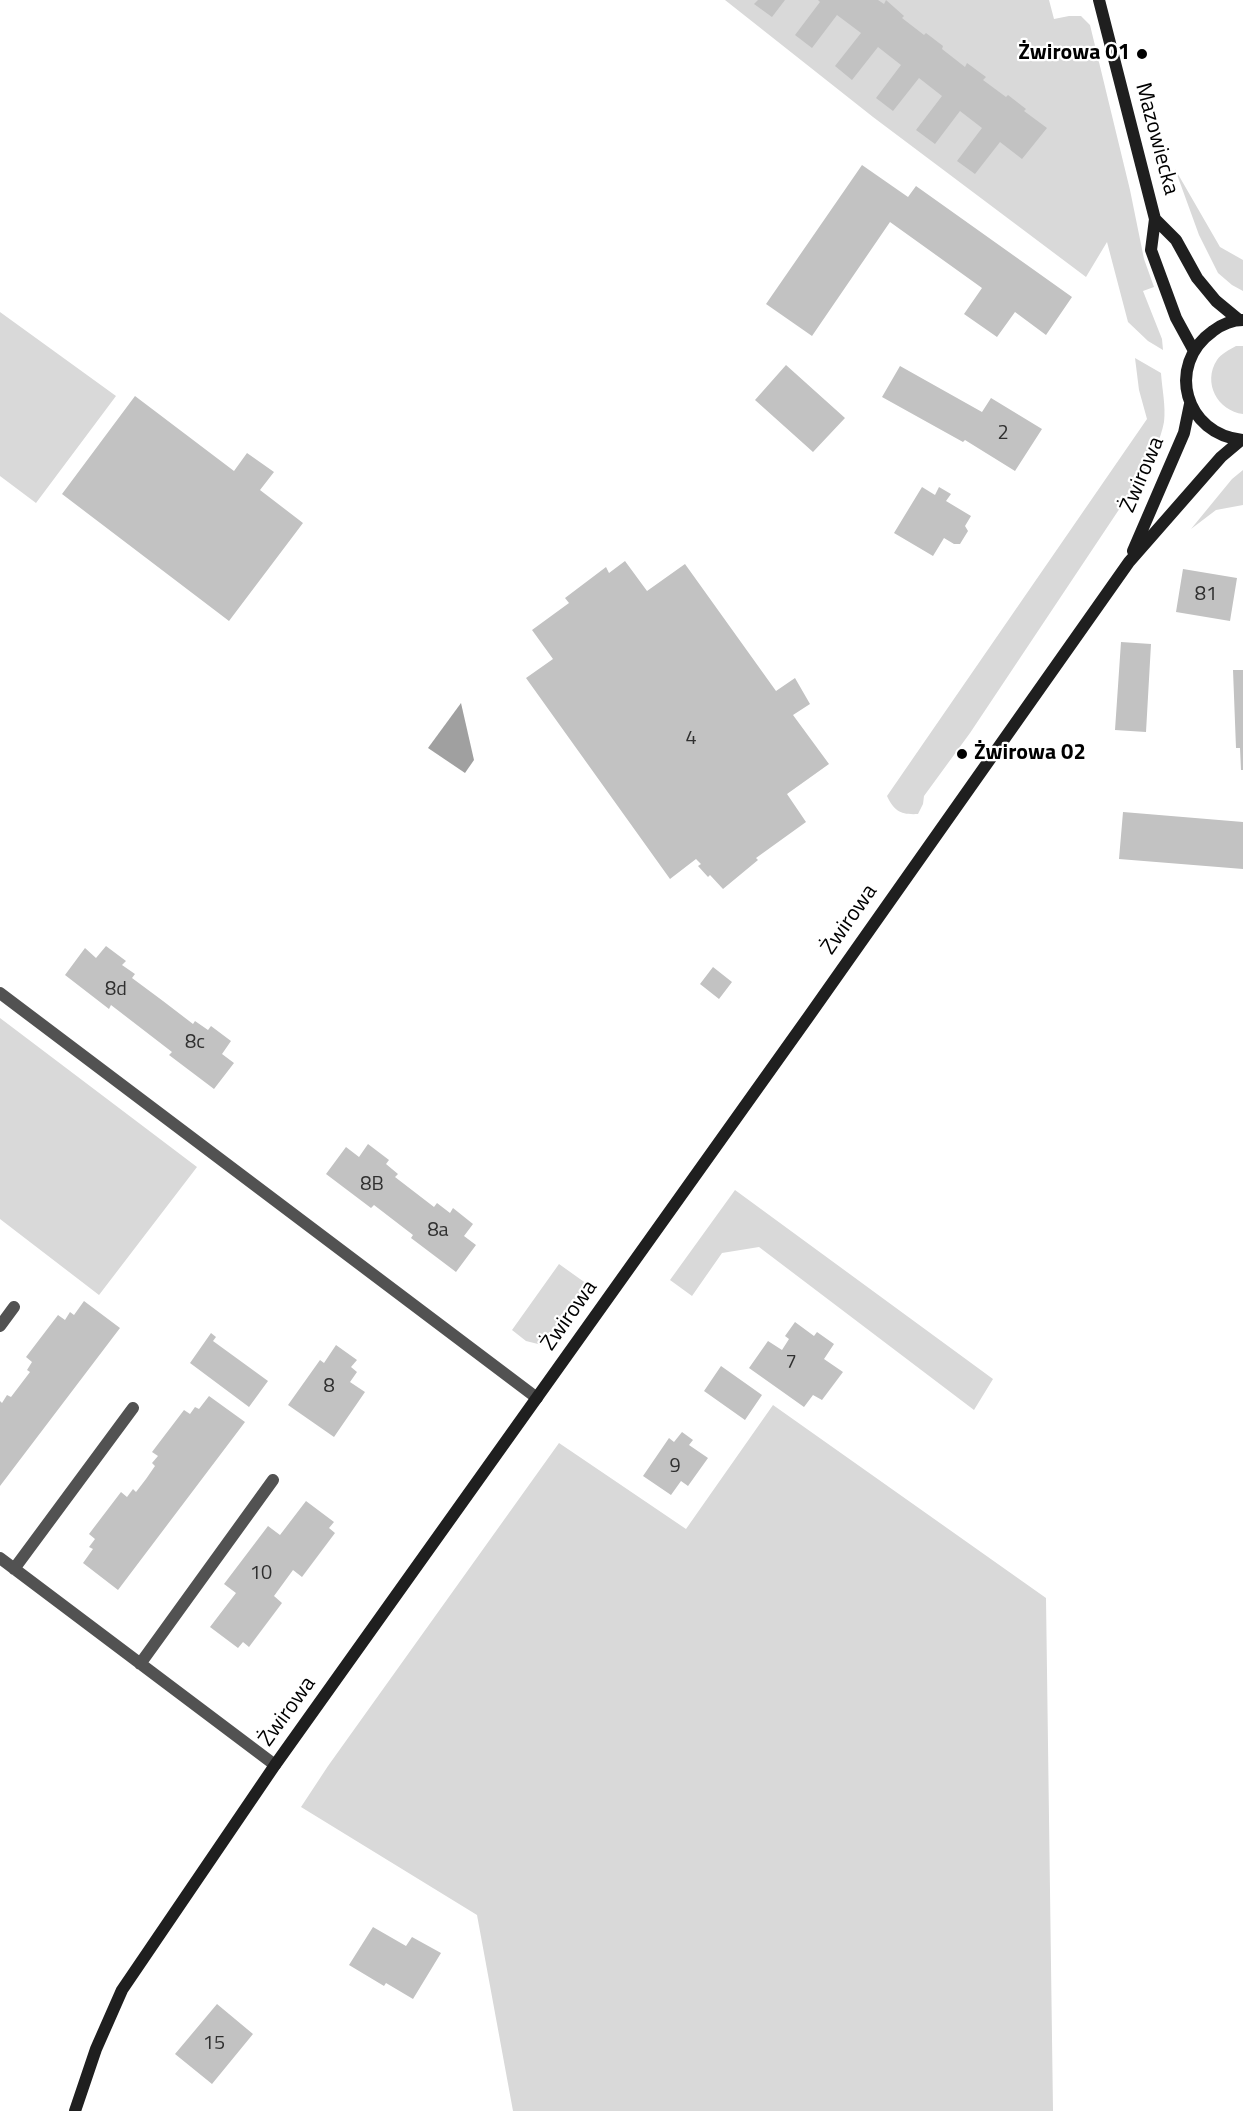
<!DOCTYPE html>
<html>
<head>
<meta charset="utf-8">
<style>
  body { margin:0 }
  canvas { display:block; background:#fff }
</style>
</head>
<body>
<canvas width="1243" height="2111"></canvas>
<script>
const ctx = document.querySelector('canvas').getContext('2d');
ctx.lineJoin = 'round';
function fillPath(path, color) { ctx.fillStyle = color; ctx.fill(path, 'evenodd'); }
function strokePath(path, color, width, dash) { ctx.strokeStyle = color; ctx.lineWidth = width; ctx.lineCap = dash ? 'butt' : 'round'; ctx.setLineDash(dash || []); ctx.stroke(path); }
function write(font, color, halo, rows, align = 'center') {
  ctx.font = font + ' "Titillium Web",sans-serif'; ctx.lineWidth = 4.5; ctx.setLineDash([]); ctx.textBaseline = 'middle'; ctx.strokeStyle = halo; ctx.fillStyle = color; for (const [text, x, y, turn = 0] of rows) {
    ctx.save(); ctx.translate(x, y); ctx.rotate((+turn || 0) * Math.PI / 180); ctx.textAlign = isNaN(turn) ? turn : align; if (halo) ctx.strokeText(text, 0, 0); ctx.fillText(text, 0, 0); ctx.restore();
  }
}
const green = new Path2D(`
  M725,0h324l5,19 15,-3h12l9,9 40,165 14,69 10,28 -11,4 19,48 1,11 -15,-9 -20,-19 -21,-80 -21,35 -213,-160z
  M1175,169l45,78 23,13v31l-11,-6 -14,-12 -19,-38z
  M0,312l116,84 -80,107 -36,-27z
  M1236,346h7v68c-25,-3 -41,-31 -26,-54 4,-6 12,-10 19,-14z
  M1135,358l26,15c1,16 5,33 3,49 -3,17 -12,34 -20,50l-174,261 -46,63 -1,8 -5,10c-17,1 -24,-3 -31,-18l260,-377 -8,-29z
  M1243,470v35l-27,5 -25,19 41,-50z
  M0,1018l197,149 -98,128 -99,-76z
  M735,1190l258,189 -19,31 -215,-163 -37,6 -30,43 -22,-16z
  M559,1264l28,20 -45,61 -16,-4 -14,-11z
  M773,1405l273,193 7,513h-540l-36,-196 -176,-108 27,-41 231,-323 127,86z`);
const water = new Path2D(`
  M461,703l13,57 -9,13 -37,-25z`);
const building = new Path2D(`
  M758,0h27l-13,17 -18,-13z
  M818,0h60l6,4 2,-4 18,16 -2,2 22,17 2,-2 17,13 -1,3 23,18 2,-4 19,14 -3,3 23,17 2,-2 18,14 -2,2 23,17 -25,31 -22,-17 -25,32 -18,-13 25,-33 -22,-17 -25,33 -19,-14 26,-34 -23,-18 -26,33 -17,-13 25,-33 -23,-18 -26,33 -17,-14 26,-33 -24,-18 -25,33 -17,-13 25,-33z
  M862,165l46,32 8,-11 156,111 -26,38 -31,-23 -18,25 -33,-23 18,-26 -92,-66 -78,114 -46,-32z
  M786,365l59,53 -32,34 -58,-52z
  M900,366l82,46 9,-14 51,31 -27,42 -50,-31 -2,2 -81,-45z
  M135,396l99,75 13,-18 27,19 -14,18 43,33 -74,98 -167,-127z
  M922,487l13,8 4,-8 12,7 -5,7 25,15 -6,10 3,5 -8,13h-6l-10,-6 -11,18 -39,-23z
  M625,561l22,30 38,-27 91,127 19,-13 15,26 -17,11 36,49 -42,30 19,28 -50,36 2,2 -35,29 -13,-14 -2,2 -10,-11 3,-2 -5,-5 -26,20 -144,-201 27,-19 -21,-29 37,-27 -4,-5 41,-31 3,6z
  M1183,569l54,9 -7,43 -54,-9z
  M1121,642l30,2 -5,88 -31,-2z
  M1233,670h10v100h-2l-1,-22h-4z
  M1123,812l120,10v47l-124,-10z
  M106,946l20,15 -4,4 13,9 -3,4 31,23 30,23 2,-3 13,9 3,-4 20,15 -9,13 12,9 -20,26 -45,-34 3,-3 -61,-47 -2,4 -44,-34 20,-27 11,10z
  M713,967l19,15 -13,17 -19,-15z
  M368,1144l21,16 -3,4 12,10 -3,3 39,30 3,-4 13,10 3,-5 20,16 -9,12 12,9 -20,27 -45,-34 2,-3 -39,-30 -3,3 -45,-34 20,-27 13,10z
  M84,1301l36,27 -120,158v-85l2,2 5,-8 4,2 19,-25 -3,-2 5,-8 -6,-5 32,-42 7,5 5,-8 4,3z
  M795,1322l19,14 3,-4 17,12 -10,15 19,13 -21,28 -9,-5 -9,12 -55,-39 19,-27 14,9 7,-11 -4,-3z
  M211,1333l5,4 -3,4 55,40 -19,26 -59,-44z
  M336,1345l21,15 -6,7 6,5 -7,10 15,10 -31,45 -46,-32 32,-45 4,3z
  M721,1366l41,29 -17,25 -41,-29z
  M209,1396l36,26 -127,168 -35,-27 10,-14 -4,-2 6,-8 -6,-5 32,-42 6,5 6,-8 3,3 10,-13 9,-13 -3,-3 6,-7 -6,-4 32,-42 6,4 5,-7 4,2z
  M682,1432l11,8 -4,5 19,13 -20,28 -7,-5 -10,14 -28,-19 26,-38 5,4z
  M306,1501l28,21 -5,6 6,5 -33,44 -9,-7 -19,26 8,7 -33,44 -6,-5 -5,6 -28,-21 26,-34 -12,-9 44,-58 12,9z
  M373,1927l33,19 6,-9 29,16 -28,46 -27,-16 -2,3 -35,-21z
  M217,2004l36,30 -41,50 -37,-30z`);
const lane = new Path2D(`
  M0,993l537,405
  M0,1326l14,-19
  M0,1558l275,207
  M14,1569l119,-161
  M140,1664l133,-184`);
const secondary = new Path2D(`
  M1099,0l56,219 -4,31 25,68 18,33
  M1155,219l21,21 21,38 19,23 23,19
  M1243,320c-11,0 -22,5 -30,11 -48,34 -28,104 30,109
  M1133,551l51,-118 6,-29
  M75,2111l21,-62 26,-59 153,-225 534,-749 320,-454 92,-105 20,-17`);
const markers = [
  [1142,54,6,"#000"],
  [962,754,6,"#000"]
];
const numberNames = [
  ["2",1003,434],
  ["81",1206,595],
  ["4",691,739],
  ["8d",116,990],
  ["8c",195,1043],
  ["8B",372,1185],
  ["8a",438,1231],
  ["7",791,1363],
  ["8",329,1387],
  ["9",675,1467],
  ["10",261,1574],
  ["15",214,2044]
];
const poiNames = [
  ["Żwirowa 01",1130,54],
  ["Żwirowa 02",974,754,"left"]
];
const streetNames = [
  ["Mazowiecka",1156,139,75],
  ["Żwirowa",1143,475,-67],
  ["Żwirowa",850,920,-55],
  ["Żwirowa",570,1316,-55],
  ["Żwirowa",288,1712,-54]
];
fillPath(green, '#d9d9d9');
fillPath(water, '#a0a0a0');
fillPath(building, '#c2c2c2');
strokePath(lane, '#525252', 12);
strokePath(secondary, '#1f1f1f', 12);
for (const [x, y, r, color] of markers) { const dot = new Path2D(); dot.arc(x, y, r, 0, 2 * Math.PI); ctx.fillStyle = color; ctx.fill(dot); strokePath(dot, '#fff', 2); }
write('20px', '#303030', null, numberNames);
write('bold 22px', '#000', '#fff', poiNames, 'right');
write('22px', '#000', '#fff', streetNames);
</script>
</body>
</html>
